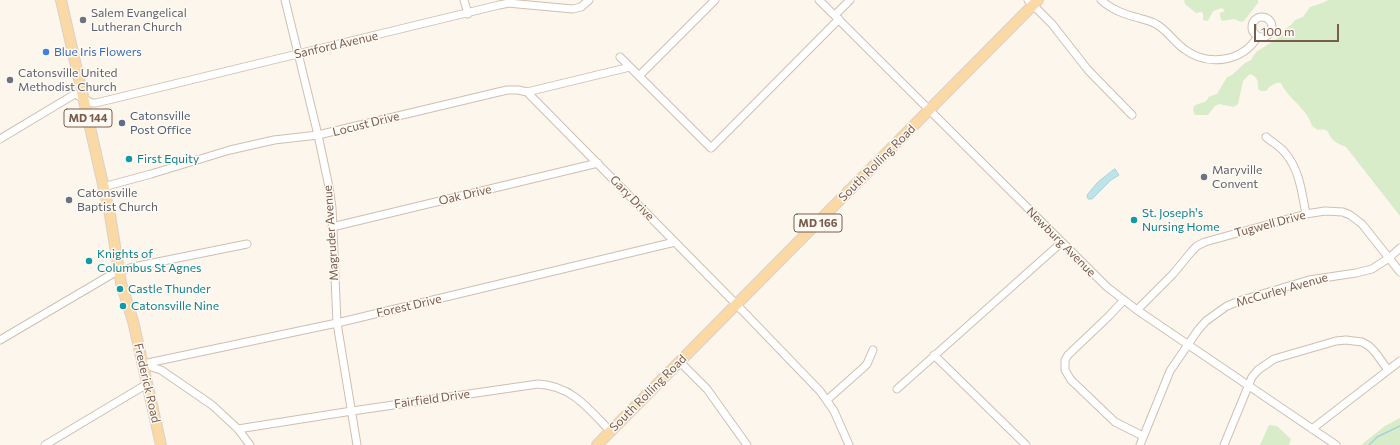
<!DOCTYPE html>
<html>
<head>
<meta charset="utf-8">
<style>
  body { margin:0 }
  #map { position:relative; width:1400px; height:445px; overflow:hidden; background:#fdf6ec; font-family:Commissioner,sans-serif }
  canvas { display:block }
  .scale { position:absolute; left:1254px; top:24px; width:85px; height:18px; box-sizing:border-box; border:2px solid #7a5c4d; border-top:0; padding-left:5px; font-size:12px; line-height:14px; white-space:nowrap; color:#7a5c4d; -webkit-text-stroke:3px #fffaf3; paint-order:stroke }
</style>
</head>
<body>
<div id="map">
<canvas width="1400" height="445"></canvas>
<div class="scale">100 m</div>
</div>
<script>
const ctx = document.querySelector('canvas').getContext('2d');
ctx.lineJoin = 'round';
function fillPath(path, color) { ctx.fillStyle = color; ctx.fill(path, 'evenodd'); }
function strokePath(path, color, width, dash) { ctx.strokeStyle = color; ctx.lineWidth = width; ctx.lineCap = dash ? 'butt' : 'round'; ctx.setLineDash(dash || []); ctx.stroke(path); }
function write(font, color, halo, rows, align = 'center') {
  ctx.font = font + ' Commissioner,sans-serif'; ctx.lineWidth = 3; ctx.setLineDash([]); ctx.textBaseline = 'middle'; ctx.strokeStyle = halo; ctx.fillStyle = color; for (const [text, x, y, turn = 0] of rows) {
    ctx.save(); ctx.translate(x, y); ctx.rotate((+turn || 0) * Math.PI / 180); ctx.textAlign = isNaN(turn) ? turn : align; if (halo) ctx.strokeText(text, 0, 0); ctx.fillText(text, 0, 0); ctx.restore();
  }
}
const green = new Path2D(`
  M1184,0h74v3l-14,18 -3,1 -7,-3 -12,2 -2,-4v-4l5,-2 -3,-3 -9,3 -5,10 -5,-1v-7l-2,-1 -5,1 -11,-9z
  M1328,0h72v216l-54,-69c-4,-2 -10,-4 -13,-7 -7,-7 -2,-12 -15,-10l-6,-4c-5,-18 -24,-27 -31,-43 -6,-1 -11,3 -15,8h-5l-3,-2c0,-8 0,-12 -8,-15l-7,7 -5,23 -4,3 -15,-3 -4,2 -7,9h-13c-6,-13 6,-10 11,-14 5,-4 -1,-3 5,-5 2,-1 4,-1 6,-2l10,-17 5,-2 13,-12 6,-3 5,-8 22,-14 8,-10 5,-3 4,-5 8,-3 7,-10 15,-5z
  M1400,418v27h-39l24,-19z
  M1269,425l8,1 14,13 -2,6h-29z`);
const water = new Path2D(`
  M1115,169l4,6 -8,5 -19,19h-4l-1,-4 11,-13z`);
const stream = new Path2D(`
  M616,419l5,-5
  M600,435l3,-3
  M1369,445l8,-8 23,-11`);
const street = new Path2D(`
  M285,0l33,135 11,52 3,21 5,115 20,122
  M464,0l4,14
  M819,0l288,287 30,23 199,135
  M1028,0l24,24 36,46 44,45
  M1101,0c11,10 23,14 38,18 6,2 12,3 17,6 11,6 18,18 28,25 24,18 59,13 74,-13
  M835,15l15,-15
  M1252 27a10 10 0 1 1 20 0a10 10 0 1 1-20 0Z
  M620,57l91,91 128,-129
  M639,76l76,-76
  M527,92l210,213 83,86 14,20 15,34
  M1266,137c7,6 15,10 20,17 14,17 16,40 20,60
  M0,139l75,-45 17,9h4l403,-98 10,-2 9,1 55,5 8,-2 8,-7
  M103,187l48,-13 79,-24 44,-10 44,-5 189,-45h11l9,2 103,-25
  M332,227l266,-64
  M1123,301l-14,15 -41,39 -3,5v10l6,10 44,42 28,14
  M1137,310l36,-36 19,-23 5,-5 8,-4 101,-28 19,-3 18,1 7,3 12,9 38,48
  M0,340l114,-67 19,-6 114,-23
  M934,355l92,90
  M679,361l28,28 40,56
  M143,364l194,-41 338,-81
  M145,365l16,5 51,35 26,24 12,16
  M897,389l165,-147
  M827,400l36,-32 4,-4 6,-14
  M238,429l114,-18 186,-27c34,2 50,24 72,47
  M1312,429l88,-68
  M45,445l102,-61
  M1140,445l30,-74 28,-41 8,-9 11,-8 10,-7 15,-6 67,-20 47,-7 16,-4 17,-11 11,-10
  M1224,445l28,-68 6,-7 16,-11 62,-18 10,-1 16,2 7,4 6,6 13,18`);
const primary = new Path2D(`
  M61,0l49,215 11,68 12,38 28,124
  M597,445l441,-445`);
const markers = [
  [83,20,4,"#6b7280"],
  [46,52,4,"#3f7fe0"],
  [10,80,4,"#6b7280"],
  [122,123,4,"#5c6f8a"],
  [129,159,4,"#0f9aa8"],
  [1204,177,4,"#6b7280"],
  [69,200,4,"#6b7280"],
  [1134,220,4,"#0f9aa8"],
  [89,261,4,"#0f9aa8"],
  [120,289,4,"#0f9aa8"],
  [123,306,4,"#0f9aa8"]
];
const shields = [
  [88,118,48],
  [818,223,48]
];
const shieldNames = [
  ["MD 144",88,118],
  ["MD 166",818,223]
];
const worshipNames = [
  ["Salem Evangelical",91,13],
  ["Lutheran Church",91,27],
  ["Catonsville United",18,73],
  ["Methodist Church",18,87],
  ["Maryville",1212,170],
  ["Convent",1212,184],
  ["Catonsville",77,193],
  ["Baptist Church",77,207]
];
const streetNames = [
  ["Sanford Avenue",336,45,-13],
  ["Locust Drive",366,124,-14],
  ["South Rolling Road",877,163,-45],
  ["Oak Drive",465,195,-13],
  ["Gary Drive",632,198,46],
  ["Tugwell Drive",1270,224,-15],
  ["Magruder Avenue",331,233,-94],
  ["Newburg Avenue",1061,242,45],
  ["McCurley Avenue",1282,290,-16],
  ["Forest Drive",409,306,-13],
  ["Frederick Road",147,383,77],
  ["South Rolling Road",648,393,-45],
  ["Fairfield Drive",432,399,-8]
];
const shopNames = [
  ["Blue Iris Flowers",54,52]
];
const serviceNames = [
  ["Catonsville",130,116],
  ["Post Office",130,130]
];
const cultureNames = [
  ["First Equity",137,159],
  ["St. Joseph's",1142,213],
  ["Nursing Home",1142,227],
  ["Knights of",97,254],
  ["Columbus St Agnes",97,268],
  ["Castle Thunder",128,289],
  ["Catonsville Nine",131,306]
];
fillPath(green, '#d8ecc9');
fillPath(water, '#bfe3e8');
strokePath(water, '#a5d3da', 1);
strokePath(stream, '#a5d3da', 1.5);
strokePath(street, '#d1beb0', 9);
strokePath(primary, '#dad1cd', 12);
strokePath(street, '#fff', 7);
strokePath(primary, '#fbd9a5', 10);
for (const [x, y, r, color] of markers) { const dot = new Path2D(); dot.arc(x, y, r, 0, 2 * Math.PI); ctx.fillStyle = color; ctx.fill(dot); strokePath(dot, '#fffaf3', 1.5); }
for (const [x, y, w] of shields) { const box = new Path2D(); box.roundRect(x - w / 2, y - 9, w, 18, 3); ctx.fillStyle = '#fffaf3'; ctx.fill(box); strokePath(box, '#7a5c4d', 1); }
write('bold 11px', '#7a5c4d', null, shieldNames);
write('12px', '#5b616d', '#fffaf3', worshipNames, 'left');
write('12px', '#7a5c4d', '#fffaf3', streetNames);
write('12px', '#366cbe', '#fffaf3', shopNames, 'left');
write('12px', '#4e5e75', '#fffaf3', serviceNames, 'left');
write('12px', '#0d838f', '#fffaf3', cultureNames, 'left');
</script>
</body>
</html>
